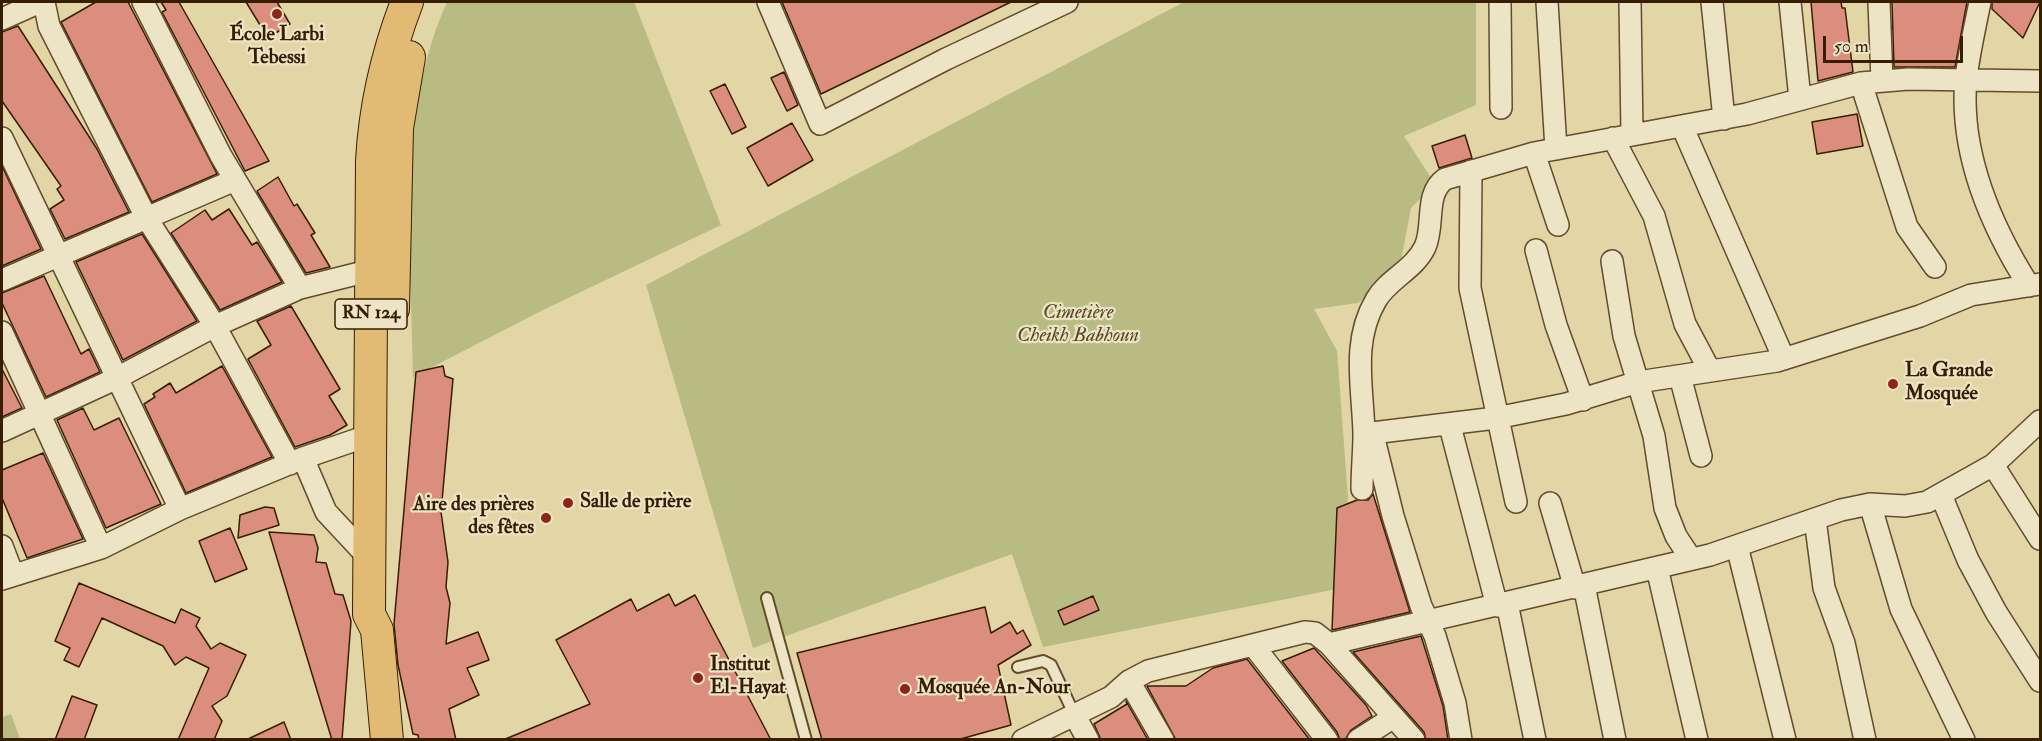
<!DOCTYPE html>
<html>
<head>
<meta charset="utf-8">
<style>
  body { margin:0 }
  #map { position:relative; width:2042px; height:741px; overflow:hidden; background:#e2d5a6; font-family:"IM FELL Double Pica",serif }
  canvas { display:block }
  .frame { position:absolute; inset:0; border:3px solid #371e03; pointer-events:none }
  .scale { position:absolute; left:1823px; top:36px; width:140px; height:27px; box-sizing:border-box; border:3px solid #371e03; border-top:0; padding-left:8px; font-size:18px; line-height:21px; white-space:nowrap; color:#371e03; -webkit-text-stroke:4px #ece4c5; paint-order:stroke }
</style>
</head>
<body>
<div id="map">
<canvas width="2042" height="741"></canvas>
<div class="frame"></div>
<div class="scale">50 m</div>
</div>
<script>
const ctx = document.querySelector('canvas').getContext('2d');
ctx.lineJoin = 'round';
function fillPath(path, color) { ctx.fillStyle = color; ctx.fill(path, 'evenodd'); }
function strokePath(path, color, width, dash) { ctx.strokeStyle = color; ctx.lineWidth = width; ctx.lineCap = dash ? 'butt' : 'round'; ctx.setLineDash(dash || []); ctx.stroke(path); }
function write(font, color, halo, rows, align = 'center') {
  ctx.font = font + ' "IM FELL Double Pica",serif'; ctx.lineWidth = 4.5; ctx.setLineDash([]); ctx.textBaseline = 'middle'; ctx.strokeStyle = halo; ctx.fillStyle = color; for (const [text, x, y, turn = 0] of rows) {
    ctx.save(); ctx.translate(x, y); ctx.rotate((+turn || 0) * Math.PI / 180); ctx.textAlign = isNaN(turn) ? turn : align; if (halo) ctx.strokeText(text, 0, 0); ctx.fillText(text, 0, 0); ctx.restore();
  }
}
const green = new Path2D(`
  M447,2h187l87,223 -178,85 -130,67c-1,-123 -18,-261 34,-375z
  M1184,2h292v103l-72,31 31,48 -24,24 -12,63 -41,32 -44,6 23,42 11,147 -11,91 -294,58 -31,-93 -259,94 -107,-363z
  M11,714l9,25h-18v-22z`);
const building = new Path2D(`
  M96,2h32l89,172 -65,28 -91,-180z
  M161,2h18l90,159 -24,10 -83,-159 4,-2z
  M246,2h31l13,22 -22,14z
  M782,2h229l-190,92z
  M1811,2h30l1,6h3l8,64 -35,9z
  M1892,2h75l-12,65h-61z
  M1992,2h48l-17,36 -31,-29z
  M18,26l79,123 32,63 -64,27 -15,-30 14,-9 -7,-11 4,-3 -59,-85v-69z
  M784,72l14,33 -11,6 -16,-33z
  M725,84l21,43 -14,7 -22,-43z
  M1857,114l6,32 -46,8 -5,-32z
  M792,123l21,37 -45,26 -21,-38z
  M1465,135l7,23 -33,10 -7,-22z
  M2,166l39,83 -39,17z
  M278,177l16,29 3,-2 18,29 -4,2 19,32 -24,6 -48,-80 -1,-2z
  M229,209l23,36 5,-3 25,40 -62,28 -49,-77 34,-23 7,10z
  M142,234l55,87 -74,39 -47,-98z
  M44,276l37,78 8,-5 11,23 -54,25 -44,-94v-10z
  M291,306l49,83 -11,7 18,29 -17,10 -35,12 -47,-88 23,-14 -14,-24z
  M222,366l50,91 -86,36 -42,-89 11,-7 -2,-3 17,-11 6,10z
  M443,366l2,10 8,3 -12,133 7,50 -2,25 4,16 -4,41 32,-12 11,28 -22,8 12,27 -30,14 7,31h-37l-1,-5 -5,-1 -15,-69 -4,-41 22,-252z
  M2,369l20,39 -20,9z
  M83,408l11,22 25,-12 42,86 -55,24 -49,-108z
  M43,453l40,86 -56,19 -25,-60v-28z
  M1373,494l37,118 -78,18 5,-122 20,-8h11z
  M265,507l9,1 5,17 -41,13 2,-23z
  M230,528l17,41 -32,13 -16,-41z
  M269,532l45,3 4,13 -2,14 10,1 9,31 8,1 8,26 -9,119h-10z
  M79,583l96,40 6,-14 19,9 -4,8 15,23 9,-6 26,12 -19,41 -15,10 10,15 -8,19h-36l31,-72 -23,-11 -11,8 -12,-19 -61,-28 -23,49 -15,-7 6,-12 -15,-7z
  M669,594l6,12 20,-11 76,145h-268l87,-36 -34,-64 75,-41 6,12z
  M1093,596l6,14 -35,15 -6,-14z
  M985,607l6,26 19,-11 7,12 6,-4 8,15 -33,20 13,60 -54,15h-135l-25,-87z
  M1421,636l22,70 5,34h-22l-2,-8 -71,-80z
  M1314,648l52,57 6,11 -21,14 -6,10h-5l-3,-8 -55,-71z
  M1247,659l63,81h-134l-29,-54h39l27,-18z
  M72,696l25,9 -13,35h-29z
  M1126,701l22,39h-47l-7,-16 33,-20z
  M284,722l7,18h-45z`);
const lane = new Path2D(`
  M767,598l39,142
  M1018,667l25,-6 8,4 24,51`);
const street = new Path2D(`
  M44,2l5,24 97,191 69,109 75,138
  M143,2l78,154 79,132
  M768,2l52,122 126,-65 121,-57
  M1500,2l1,106
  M1547,2l9,147
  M1630,2l2,133
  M1712,2l12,117
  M1790,2l10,97
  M1879,2l3,79
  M1980,2c-5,25 -11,51 -14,76 -7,74 25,148 63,208
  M2,19l38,-17
  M1861,83l46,144 28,40
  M1682,126l102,233
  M2,138l178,371
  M1613,138l41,78 31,108 25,47
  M1534,153l24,72
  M1471,171l-1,117 46,214
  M1536,250l20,75 27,75
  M1612,261l12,75 30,100 11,72 11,28 15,23
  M2,280l233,-100
  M2,332l99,216
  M1680,376l21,80
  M1450,426l47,180
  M2,431l113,-52 100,-53 85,-38 72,-18 8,-5
  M1364,434l132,-16 70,-14 72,-22 139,-21 143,-45 51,-21 69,-11
  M1373,435l20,81 28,90 14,30 20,67 6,37
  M303,458l23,54 42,45
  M1993,465l47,74
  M1362,489c0,-19 2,-37 2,-55 -1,-46 -13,-92 12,-134 12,-21 38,-30 49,-53 10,-22 -1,-53 20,-68l89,-26 213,-39 114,-31 47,-4 132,2
  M1941,495l27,65 28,52 44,69
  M1550,503l25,85
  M1870,504l31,105 63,131
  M1815,519l9,69 20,55 21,97
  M2,546l11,29
  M1737,546l48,194
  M1657,568l40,172
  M2,579l99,-31 79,-39 123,-51 67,-23
  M1584,585l31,155
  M1507,603l28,137
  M1329,644l381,-89 131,-45 29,-6 35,2 22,-4 66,-37 47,-44
  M1253,645l74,95
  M1129,681l34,59
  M1075,716l13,24
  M1023,740l88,-43 18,-16 19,-10 157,-39 10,1 14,11 85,96
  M1358,740l36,-23`);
const primary = new Path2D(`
  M393,309l4,-181 12,-71
  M387,740l-10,-110 -8,-16 3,-453c3,-56 15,-107 35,-159`);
const markers = [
  [277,14,6,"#8f2418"],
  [1893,384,6,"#8f2418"],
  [568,503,6,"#8f2418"],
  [546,518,6,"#8f2418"],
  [698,678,6,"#8f2418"],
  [905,689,6,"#8f2418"]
];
const shields = [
  [371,314,72]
];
const shieldNames = [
  ["RN 124",371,314]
];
const poiNames = [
  ["École Larbi",277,36,"center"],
  ["Tebessi",277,59,"center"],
  ["La Grande",1905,372],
  ["Mosquée",1905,395],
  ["Salle de prière",580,503],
  ["Aire des prières",534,506,"right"],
  ["des fêtes",534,529,"right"],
  ["Institut",710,666],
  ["El-Hayat",710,689],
  ["Mosquée An-Nour",917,689]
];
const parkNames = [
  ["Cimetière",1078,314],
  ["Cheikh Babhoun",1078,337]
];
fillPath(green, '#b9bc82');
fillPath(building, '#dc8e7e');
strokePath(building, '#371e03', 1.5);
strokePath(lane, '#624c2c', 14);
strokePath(street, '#624c2c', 24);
strokePath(primary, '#371e03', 34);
strokePath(lane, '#ece4c5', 10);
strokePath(street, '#ece4c5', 21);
strokePath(primary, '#e1ba73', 32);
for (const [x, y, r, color] of markers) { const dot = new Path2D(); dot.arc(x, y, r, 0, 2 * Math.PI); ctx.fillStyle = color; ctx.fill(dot); strokePath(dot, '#ece4c5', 2); }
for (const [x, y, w] of shields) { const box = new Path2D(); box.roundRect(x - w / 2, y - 15, w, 30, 4.5); ctx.fillStyle = '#ece4c5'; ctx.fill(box); strokePath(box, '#371e03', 1.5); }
write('bold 18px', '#371e03', null, shieldNames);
write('bold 20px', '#371e03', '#ece4c5', poiNames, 'left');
write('italic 20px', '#584623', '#ece4c5', parkNames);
</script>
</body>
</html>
